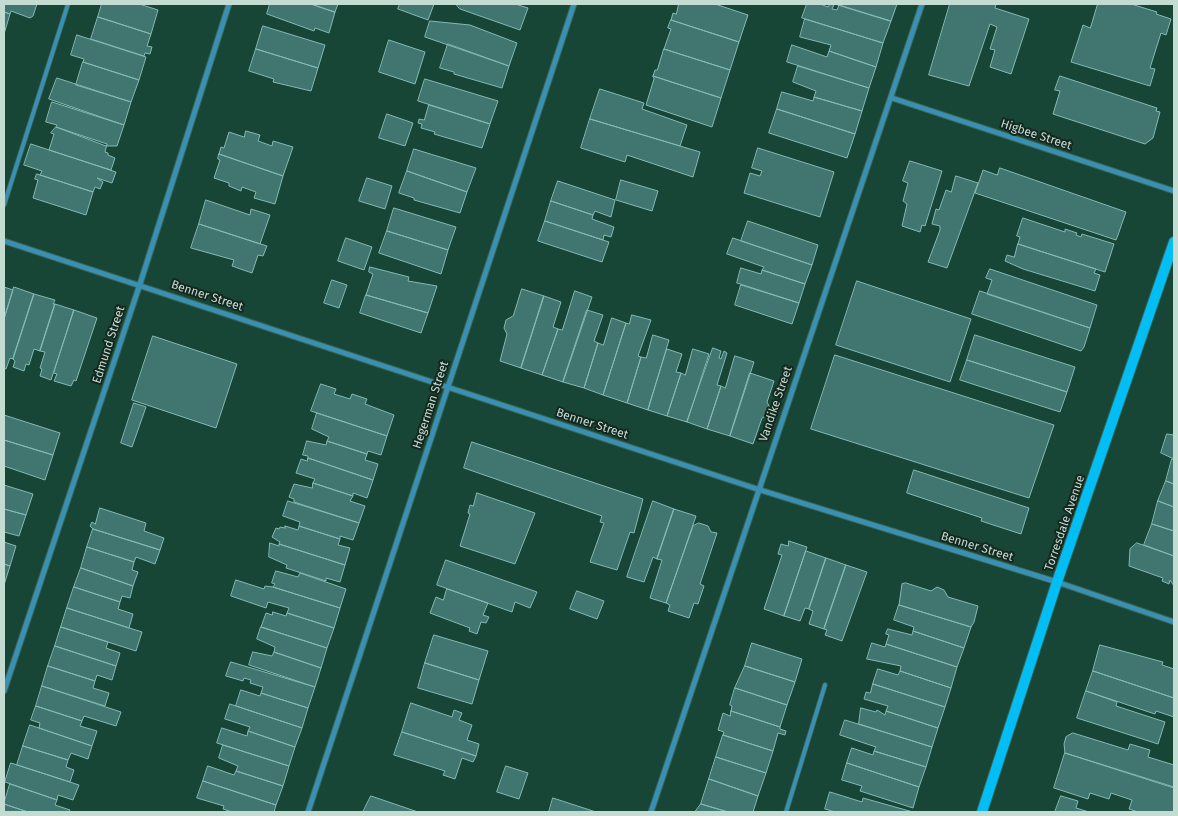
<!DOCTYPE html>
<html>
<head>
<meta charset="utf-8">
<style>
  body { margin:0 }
  #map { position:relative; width:1178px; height:816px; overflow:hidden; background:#174636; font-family:"Fira Sans",sans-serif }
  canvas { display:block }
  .frame { position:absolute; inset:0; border:5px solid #c4dbd1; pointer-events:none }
</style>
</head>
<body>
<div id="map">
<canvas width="1178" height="816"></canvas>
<div class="frame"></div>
</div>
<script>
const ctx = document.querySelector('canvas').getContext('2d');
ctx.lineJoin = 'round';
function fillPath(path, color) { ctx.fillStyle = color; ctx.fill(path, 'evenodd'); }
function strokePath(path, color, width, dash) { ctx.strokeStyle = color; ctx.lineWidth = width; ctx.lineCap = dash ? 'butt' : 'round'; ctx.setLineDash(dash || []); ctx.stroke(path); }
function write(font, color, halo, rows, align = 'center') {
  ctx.font = font + ' "Fira Sans",sans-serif'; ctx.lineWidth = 4; ctx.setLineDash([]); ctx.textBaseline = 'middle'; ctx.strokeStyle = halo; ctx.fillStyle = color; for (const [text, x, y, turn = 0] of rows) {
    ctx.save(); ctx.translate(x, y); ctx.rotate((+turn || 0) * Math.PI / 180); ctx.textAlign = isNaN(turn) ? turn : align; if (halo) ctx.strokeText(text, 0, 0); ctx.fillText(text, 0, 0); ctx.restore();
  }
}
const building = new Path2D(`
  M4,4h33l-4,12 -3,2 -19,-7 -1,3 -6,-2z
  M102,4h37l19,6 -7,24 -53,-17z
  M270,4h41l24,8 -6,21 -14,-5 -1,3 -47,-17z
  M311,4h27l-3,8z
  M400,4h34l-6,16 -30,-11z
  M456,4h59l13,4 -8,22 -60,-21z
  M679,4h36l33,11 -9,27 -68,-22 2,-7 3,1z
  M807,4h13l8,3 2,-3 4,1 -2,4 5,1 2,-5 52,16 -8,22 -81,-25z
  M835,4h62l-6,17z
  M950,4h46l-1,4 34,11 -18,55 -21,-7 5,-17 -5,-1 7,-22 -7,-3 -21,62 -40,-11z
  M1098,4h33l26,8 -1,2 15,5 -5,16 -5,-2 -11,35 5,1 -5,17 -79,-24 12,-37 7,3z
  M4,12l6,2 -6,20z
  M98,17l53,17 -4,12 5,1 -2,7 -5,-1 -1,3 -53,-17z
  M805,19l78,24 -7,24 -47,-16 2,-6 -31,-8z
  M671,20l68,22 -9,28 -66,-21 7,-20 -3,-1z
  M430,21l40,4 47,18 -8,23 -84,-29z
  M263,26l62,19 -7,23 -62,-19z
  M77,35l69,22 -7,23 -56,-18 1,-3 -13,-4z
  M389,40l36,12 -10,32 -36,-12z
  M448,44l61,22 -7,22 -48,-14v-2l-14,-4z
  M792,45l35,12 2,-6 47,16 -7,21 -82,-26z
  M256,49l62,19 -7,23 -38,-9 1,-3 -25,-8z
  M664,49l66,21 -9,28 -68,-22 2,-6h2z
  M83,62l56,18 -8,22 -55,-17z
  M798,66l71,22 -7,23 -48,-14 2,-6 -23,-9z
  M653,76l68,22 -9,29 -66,-22 8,-26z
  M1060,76l97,32 -1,3 4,1 -7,26 -8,6 -92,-30 7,-23 -5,-1z
  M57,78l74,24 -7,23 -75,-26z
  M425,79l73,22 -8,23 -72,-23z
  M600,89l44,14 -2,6 45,16 -7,21 -90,-27z
  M782,92l31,9 1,-4 48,14 -7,23 -78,-25z
  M52,102l72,23 -7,21h-11l-50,-19 1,-2 -11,-3z
  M429,105l61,19 -8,24 -48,-14 1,-2 -14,-4 1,-4 -4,-1 1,-4 5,1z
  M777,109l78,25 -8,24 -78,-25z
  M387,114l26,9 -8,23 -26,-8z
  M590,119l110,33 -7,25 -66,-22 -2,7 -44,-14z
  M56,127l51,17 -2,8 3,1v2l7,3 -4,12 -62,-20 5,-16 -3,-1z
  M246,131l14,4 -2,6 14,5 1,-5 20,6 -10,29 -64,-22 2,-7 3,1 5,-16 15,5z
  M31,144l85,28 -4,11 -15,-5 6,4 -3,7 -5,-2 -2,5 -53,-17 2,-4 -18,-6z
  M758,148l76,24 -14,45 -76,-24 6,-20 10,3 2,-5 -10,-3z
  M414,149l62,19 -9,24 -60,-21z
  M219,154l64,22 -8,28 -21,-6 2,-6 -14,-5 -1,4 -12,-5v-3l-15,-5 6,-18 -2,-1z
  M910,161l32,10 -17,55 -3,-1 -2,7 -18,-6 5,-22 -4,-3 5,-18 -5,-2z
  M1000,168l126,44 -8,23 -2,5 -141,-47 8,-23 14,5z
  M407,171l60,21 -7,21 -46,-13v-2l-15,-5z
  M37,174l56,18 -7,23 -53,-17 5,-18 -3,-1z
  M956,176l22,7 -31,85 -19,-6 12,-32v-4l-8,-2 4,-15 3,1 7,-20 5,2z
  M367,178l25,8 -7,23 -26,-8z
  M621,180l37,11 -6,20 -36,-11z
  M558,181l57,19 -4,17 -16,-6 -2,4 -42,-14z
  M206,200l44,15 1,-6 19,6 -10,29 -61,-20z
  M551,201l42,14 -1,4 22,8 -3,10 -7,-2 -1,5 -58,-19z
  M394,208l62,19 -8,23 -61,-19z
  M1023,218l42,14v-3l12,4 -1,2 5,2 1,-3 32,10 -9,28 -87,-28 2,-7 -3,-1z
  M545,221l64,21 -7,20 -64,-21z
  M748,221l70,24 -6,20 -71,-24z
  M199,224l68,22 -4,10 -5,-1 -6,18 -20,-7 2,-6 -43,-12z
  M387,231l61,19 -7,24 -62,-21z
  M346,238l26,9 -8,23 -26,-9z
  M733,238l79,27 -7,19 -43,-14 2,-3 -37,-13z
  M1018,244l78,25 -2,4 6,2 -5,16 -72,-22 -18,-8 2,-6 7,2z
  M370,267l39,10 -1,4 29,5 -9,27 -62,-18 7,-21 -4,-2z
  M741,268l20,6 1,-4 43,14 -6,19 -62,-20z
  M990,269l107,36 -7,23 -103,-34 5,-14 -6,-2z
  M332,280l15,5 -8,23 -15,-5z
  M857,281l114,38 -21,63 -114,-37z
  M741,285l58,18 -7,21 -57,-19z
  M4,287l9,3 -9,29z
  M14,287l20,7 -21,65 -3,-1 -4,11 -2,-1v-49z
  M522,289l22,7 -23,72 -21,-7 7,-27 -3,-6 2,-8 7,-4z
  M575,291l17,6 -29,85 -21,-7 16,-46 4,1z
  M980,291l110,37 -6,19 -3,4 -109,-37z
  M34,294l21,6 -2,4h2l-15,47 -6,-2 -5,16 -3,-1 -2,7 -11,-4 2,-6 -2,-2z
  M366,295l62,18 -7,20 -61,-20z
  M544,296l17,6 -8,25 5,2 -16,46 -21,-7z
  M55,304l19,6 -23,70 -11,-4 2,-7 -2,-1 5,-16 -5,-1z
  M74,310l23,8 -21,63 -2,-1 -3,6 -17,-5 3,-7 -3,-1z
  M587,310l16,5 -9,26 4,2 -14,45 -21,-6z
  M632,315l19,5 -13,36 3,1 -14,46 -24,-8 23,-72 3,1z
  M612,318l14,5 -23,72 -19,-7 14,-45 5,2z
  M653,335l16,5 -21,70 -21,-7 14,-46 5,1z
  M975,335l100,32 -8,25 -100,-32z
  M153,336l84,28 -21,64 -84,-28z
  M713,348l8,3 -2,7 2,1 3,-8 3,2 -10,32 4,1 -14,43 -20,-7z
  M667,349l15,5 -6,18 5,1 -14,43 -19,-6z
  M693,349l16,5 -22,68 -20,-6 14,-43 4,2z
  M835,355l219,70 -25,73 -218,-69z
  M735,356l19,6 -24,74 -23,-7 14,-43 4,2z
  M967,360l100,32 -7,20 -100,-32z
  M750,373l24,8 -7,21 3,6 -2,7 -6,3 -9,26 -23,-8z
  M321,384l15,5 -2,5 16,5 2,-5 15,5 -2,5 29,11 -7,21 -76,-25z
  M134,403l12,4 -14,40 -11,-4z
  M317,413l70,23 -6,19 -13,-4 -1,3 -40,-13 2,-4 -17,-8z
  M4,415l56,18 -7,22 -49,-15z
  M1167,434l7,1v24l-13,-6z
  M4,440l49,15 -8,25 -41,-14z
  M307,441l19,4 1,-4 40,13 -2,6 13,4 -5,16 -65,-22v-2l-5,-1z
  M472,442l171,57 -9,34 -4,-1 -13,38 -27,-8 14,-39 -4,-1 2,-6 -138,-48z
  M308,458l65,22 -6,18 -14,-5v3l-40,-13 2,-4 -19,-6 5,-14 6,2z
  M1172,459h2v25l-8,-3z
  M914,470l115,38 -8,26 -40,-13 1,-3 -75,-25z
  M1166,481l8,3v23l-16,-6z
  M313,483l40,13 -3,5 15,5 -6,17 -65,-21v-3l-5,-2 5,-13 18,4z
  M4,485l29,9 -7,21 -22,-6z
  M477,493l58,20 -20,51 -55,-18 10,-32 -2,-1 2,-8 3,1z
  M288,501l71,22 -6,17 -13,-4v3l-41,-13 1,-4 -17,-6z
  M653,501l21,8 -17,50 -4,-2 -9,25 -17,-5z
  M1158,501l16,6v24l-22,-7z
  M100,508l46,15 -2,8 20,7 -4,12 -67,-21 -3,-3 2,-4 3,2z
  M4,509l22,6 -7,21 -15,-4z
  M674,509l22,7 -30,87 -16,-5 12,-38 -5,-1z
  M699,523l9,3 3,6 6,1 -17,51 4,2 -6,18 -4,-1 -5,15 -21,-7 2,-6 -4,-2 27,-77z
  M1152,524l22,7v25l-30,-11z
  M285,526l13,4 1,-4 41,13 -2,6 12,3 -5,17 -66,-21 1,-2 -8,-5 4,-9 3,1 1,-2 5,1z
  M93,529l67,21 -5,14 -19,-7 -2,5 -47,-15z
  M789,541l18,6 -23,69 -20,-7 18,-54 -4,-1 3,-10 7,2z
  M4,542l12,4 -6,20 -6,-2z
  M270,543l9,3v-2l66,21 -5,17 -14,-4v3l-40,-13 1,-3 -18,-8z
  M1137,543l37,13v30l-4,-6 -1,4 -7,-3 1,-3 -34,-12 1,-17z
  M87,547l47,15 -2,8 6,2 -5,14 -52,-18z
  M806,551l20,7 -17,51 -4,-1 -5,13 -16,-5z
  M826,558l20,7 -22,64 -15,-5 4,-13 -4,-2z
  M446,560l91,32 -7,16 -15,-6 -3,10 -75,-27z
  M4,564l6,2 -6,19z
  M846,565l21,7 -25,69 -17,-6 2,-5 -3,-1z
  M81,568l52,18 -3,12 -8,-2 -2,6 -46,-15z
  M276,571l22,6 2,-4 46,16 -6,19 -67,-21 2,-3 -3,-1z
  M236,580l28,9 1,-3 8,1 67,21 -6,20 -47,-15 2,-5 -21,-6 -2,6 -35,-12z
  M906,583l25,8 6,-4 7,3 4,7 30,9 -4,16 -3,5 -72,-22 3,-21z
  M74,587l46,15 -2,7 15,5 -4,14 -62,-20z
  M447,589l41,14 -5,12 6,2 -3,6 -5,-1 -4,12 -8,-3 1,-3 -40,-15 6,-16 7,3z
  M577,591l27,10 -7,18 -27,-10z
  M899,605l72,22 -7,21 -51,-17 1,-4 -20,-7z
  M67,608l75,24 -6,19 -75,-24z
  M273,612l13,4 1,-3 47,15 -7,20 -66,-21 5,-14 6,2z
  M61,627l47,15 -2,6 14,5 -4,13 -61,-20z
  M261,627l66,21 -6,20 -47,-16 1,-5 -18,-8z
  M888,629l24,6 1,-4 51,17 -7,19 -71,-23 3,-9 -3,-1z
  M434,635l54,16 -9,29 -54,-17z
  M752,643l50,16 -7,23 -50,-16z
  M872,643l13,4 1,-3 71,23 -6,21 -51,-17 1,-5 -34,-7z
  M1100,645l63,17 -1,3 12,4v29l-81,-27z
  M55,646l61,20 -4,14 -15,-5 -2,6 -47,-15z
  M253,652l19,4 2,-4 47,16 -6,19 -66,-22z
  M231,662l84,25 -7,21 -47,-15 2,-6 -13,-4 1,-3 -7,-2 -1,3 -17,-5z
  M425,663l54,17 -7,24 -54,-16z
  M48,666l47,15 -2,7 16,5 -4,13 -63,-20z
  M745,666l50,16 -8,23 -52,-17z
  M878,669l20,6 2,-4 51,17 -6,19 -72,-23z
  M1093,671l81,27v19l-18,-6 -1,3 -69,-23z
  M873,684l72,23 -7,21 -52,-17 2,-5 -24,-7 2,-7 4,1z
  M42,686l79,26 -5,14 -32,-10 -2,5 -46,-15z
  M735,688l52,17 -7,22 -49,-16 1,-5 -2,-1z
  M241,690l19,6 1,-3 47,15 -6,20 -66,-22z
  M1086,691l31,11 -1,4 49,16 -7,22 -81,-26z
  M411,703l41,14 2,-7 8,3 -3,7 13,5 -5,15 12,4 -3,12 -74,-24z
  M230,704l72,24 -7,19 -47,-16 2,-4 -25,-8z
  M36,706l46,15 -2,5 17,5 -5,15 -53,-18 1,-5 -9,-3z
  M861,708l15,4 1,-2 8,5 1,-4 52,17 -6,19 -73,-23z
  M731,711l49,16v2l6,2 -1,4 -7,-2 -5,18 -50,-16 1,-3 -6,-2 5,-17 7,3z
  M845,720l87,27 -6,20 -52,-16 2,-4 -36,-12z
  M30,725l62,21 -4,13 -17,-6 -3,7 -45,-14z
  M222,728l25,8 1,-5 47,16 -6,19 -72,-23z
  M402,732l74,24 -3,6 -11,-4 -7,21 -12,-4 2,-4 -51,-16z
  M1073,733l55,17 2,-6 20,6 -2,7 26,8v22l-109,-34 -1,-9 2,-7z
  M723,735l50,16 -7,22 -50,-16z
  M223,745l66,21 -6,20 -47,-15 2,-5 -19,-8z
  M23,746l45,14 -2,7 8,3 -4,12 -53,-17z
  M852,748l21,7 1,-4 52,16 -7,20 -72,-24z
  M1065,753l109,35v24h-36l-9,-3 3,-9 -21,-7 -2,6 -19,-6 -2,6 -34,-11z
  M716,757l50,16 -8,23 -49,-17z
  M11,763l68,22 -6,15 -15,-5 -1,5 -52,-18z
  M847,763l72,24 -6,21 -53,-17 2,-5 -20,-6z
  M208,766l26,9 2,-4 47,15 -7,19 -73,-24z
  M506,766l22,7 -9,26 -22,-7z
  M709,779l49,17 -5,16h-25l-27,-8z
  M203,781l73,24 -2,7h-42l-9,-3 1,-3 -27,-8z
  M10,784l47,16 -2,5 15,5 -1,2h-41l-24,-8z
  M830,792l32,10 1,-4 50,14h-78l-10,-3z
  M371,796l47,16h-55z
  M1061,796l17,5 -2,7 13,4h-34z
  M553,798l43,14h-47z
  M4,804l24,8h-24z
  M701,804l27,8h-33z`);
const lane = new Path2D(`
  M4,205l64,-201
  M786,812l39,-127`);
const street = new Path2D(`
  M892,98l282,93
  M4,241l753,248 300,93 117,40
  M4,691l136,-407 89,-280
  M308,812l266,-808
  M651,812l271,-808`);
const secondary = new Path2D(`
  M982,812l75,-230 117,-340`);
const streetNames = [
  ["Higbee Street",1036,135,18],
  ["Benner Street",207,296,18],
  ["Edmund Street",109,345,-72],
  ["Vandike Street",776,404,-71],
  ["Hegerman Street",431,405,-72],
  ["Benner Street",592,424,18],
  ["Torresdale Avenue",1065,523,-71],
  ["Benner Street",977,547,17]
];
fillPath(building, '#407570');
strokePath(building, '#84bab4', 1);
strokePath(lane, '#3a6455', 5.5);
strokePath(street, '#3a6455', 7);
strokePath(secondary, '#3a6455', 12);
strokePath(lane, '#3a90b2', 4);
strokePath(street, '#3a90b2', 5);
strokePath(secondary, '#03bef5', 10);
write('12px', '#c4dbd1', '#152820', streetNames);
</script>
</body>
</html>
